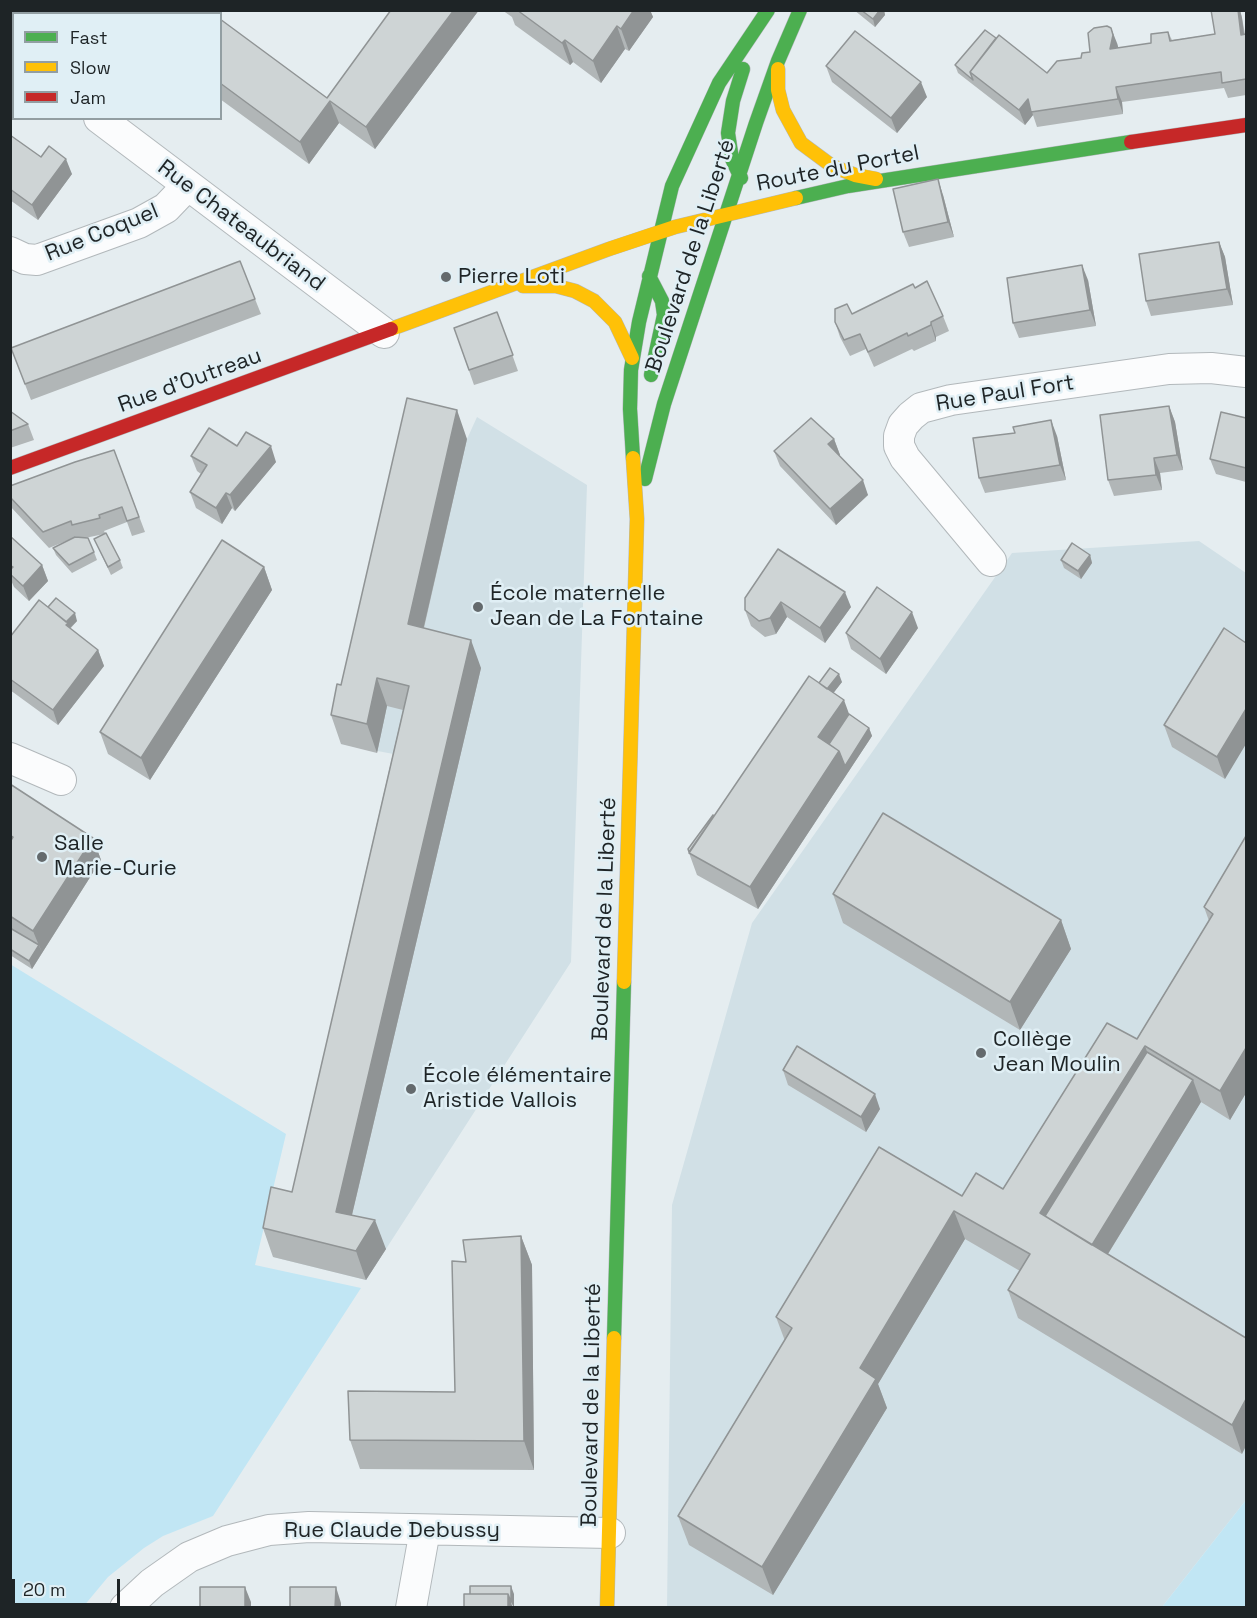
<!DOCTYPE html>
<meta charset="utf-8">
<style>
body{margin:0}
#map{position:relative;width:1257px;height:1618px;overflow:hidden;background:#e5edf0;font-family:"Space Grotesk",sans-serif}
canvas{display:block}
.frame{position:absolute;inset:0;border:12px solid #1e2426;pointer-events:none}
.legend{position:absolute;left:12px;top:12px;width:210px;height:108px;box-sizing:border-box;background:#e0eff5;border:2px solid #929ea2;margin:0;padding:8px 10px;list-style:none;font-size:18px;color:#1e2426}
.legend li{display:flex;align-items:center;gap:12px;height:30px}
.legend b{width:30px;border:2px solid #929ea2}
.scale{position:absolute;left:12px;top:1579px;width:108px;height:27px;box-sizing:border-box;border:3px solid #1e2426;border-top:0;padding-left:8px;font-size:18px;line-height:21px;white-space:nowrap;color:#1e2426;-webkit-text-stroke:4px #e0eff5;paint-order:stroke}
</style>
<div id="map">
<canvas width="1257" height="1618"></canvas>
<div class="frame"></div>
<ul class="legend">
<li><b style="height:8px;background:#4caf50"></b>Fast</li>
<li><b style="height:8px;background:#ffc107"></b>Slow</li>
<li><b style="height:8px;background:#c62828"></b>Jam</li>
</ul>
<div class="scale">20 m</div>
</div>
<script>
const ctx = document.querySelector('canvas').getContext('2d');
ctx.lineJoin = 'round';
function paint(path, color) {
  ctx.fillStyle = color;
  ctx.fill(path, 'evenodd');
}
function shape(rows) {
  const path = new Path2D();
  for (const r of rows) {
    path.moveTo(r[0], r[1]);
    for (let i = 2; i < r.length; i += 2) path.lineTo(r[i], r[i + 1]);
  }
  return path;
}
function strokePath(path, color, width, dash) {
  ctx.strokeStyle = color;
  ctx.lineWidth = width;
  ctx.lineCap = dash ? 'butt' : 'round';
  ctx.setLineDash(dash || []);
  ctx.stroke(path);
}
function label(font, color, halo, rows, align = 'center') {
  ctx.font = font + ' "Space Grotesk",sans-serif';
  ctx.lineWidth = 5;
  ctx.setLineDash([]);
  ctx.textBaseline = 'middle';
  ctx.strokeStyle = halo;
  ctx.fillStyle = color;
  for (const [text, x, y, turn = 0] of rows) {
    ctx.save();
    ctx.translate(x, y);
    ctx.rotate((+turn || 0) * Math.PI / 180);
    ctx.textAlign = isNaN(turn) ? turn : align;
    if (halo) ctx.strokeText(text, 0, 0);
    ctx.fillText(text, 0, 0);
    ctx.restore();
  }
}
paint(shape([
 [477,417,587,485,571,962,366,1280,273,1257,282,1216,302,1220,409,757,341,744,417,427,467,439],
 [1199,541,1246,573,1246,1500,1162,1607,667,1608,672,1205,752,923,1012,553]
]), '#d1e0e6');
paint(shape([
 [10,964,286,1134,255,1265,361,1288,213,1516,163,1536,144,1548,108,1577,83,1607,11,1607],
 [1246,1500,1246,1607,1162,1607]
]), '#c1e6f4');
const street = shape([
 [110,14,112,10],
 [10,53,14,55],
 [99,118,384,333],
 [10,252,25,259,37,260,139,223,166,208,187,186],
 [991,561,905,458,899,446,899,436,903,425,911,416,921,408,951,400,1169,369,1211,368,1246,372],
 [10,758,61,780],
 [125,1608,152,1583,189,1557,227,1541,269,1530,309,1527,610,1533],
 [411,1608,425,1530]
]);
const fast = shape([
 [741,178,732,159,728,133,733,101,743,69],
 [796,198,848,186,1131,142],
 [649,276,662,301,664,315,651,375],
 [633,458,630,409,631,370,639,322,672,186,719,83,768,10],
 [645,479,664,404,756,123,778,61,800,10],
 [614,1338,624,982]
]);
const slow = shape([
 [778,69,778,90,783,110,801,143,832,166,855,175,876,179],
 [523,286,556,286,575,291,594,301,615,322,632,358],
 [391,329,609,249,675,227,796,198],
 [624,982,637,519,633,458],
 [607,1608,614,1338]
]);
const jam = shape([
 [1131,142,1246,125],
 [10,468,391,329]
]);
strokePath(street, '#b2b8bb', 32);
strokePath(fast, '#b2b8bb', 15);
strokePath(slow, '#b2b8bb', 15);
strokePath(jam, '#b2b8bb', 15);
strokePath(street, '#fbfcfd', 30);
strokePath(fast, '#4caf50', 14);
strokePath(slow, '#ffc107', 14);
strokePath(jam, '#c62828', 14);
paint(shape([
 [391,10,479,10,375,149,339,123,309,164,220,99,220,19,327,98],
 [502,10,650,10,653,17,629,51,625,49,601,83,573,62,570,65,515,25,512,17],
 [854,10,884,10,885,15,875,27],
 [1211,10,1240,10,1242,18,1245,34,1246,34,1246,95,1228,98,1224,88,1122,102,1123,114,1037,127,1033,115,1025,125,958,73,955,65,996,38,1047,73,1081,58,1090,52,1117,43,1118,48,1151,43,1168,32,1172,40,1215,34],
 [826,66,927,97,897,133,832,82],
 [10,135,41,157,72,174,38,220,10,200],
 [943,195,954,237,909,247,903,232],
 [1219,242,1225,257,1233,305,1151,316,1146,301],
 [1088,280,1096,326,1019,338,1013,323],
 [915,288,943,316,949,331,936,337,936,341,914,351,912,349,874,367,866,349,850,356,840,337,835,322],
 [255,299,261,314,31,400,11,348],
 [497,312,518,371,474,385,454,328],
 [1169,406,1175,422,1183,470,1160,473,1162,490,1114,496,1108,480],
 [10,411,28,424,34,440,10,448],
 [1246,418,1246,482,1216,474,1210,459],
 [1015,433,1057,436,1066,480,985,493,979,478],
 [467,439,424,628,481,668,352,1215,386,1249,366,1280,273,1257,263,1228,292,1192,403,710,387,706,377,753,341,744,331,715,341,685],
 [834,439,840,455,839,455,868,495,836,525,780,466,774,451],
 [237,446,276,462,235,511,232,508,222,524,196,508,190,492,201,474,197,471,191,456],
 [114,450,145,532,132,536,127,522,104,531,120,560,123,568,111,575,94,539,104,534,85,538,94,552,97,560,72,573,56,555,53,548,76,537,49,548,10,506,10,486],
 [10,536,42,565,48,581,29,601,14,587,10,578],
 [1090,555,1092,563,1081,579,1064,568,1061,560],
 [264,567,272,590,150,780,108,754,100,732],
 [745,598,851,607,825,643,787,617,776,634,765,637,751,626,745,610],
 [48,607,77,621,70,629,98,650,104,666,58,725,10,690,10,637],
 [918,628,886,674,851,649,846,633],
 [1224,628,1225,779,1172,747,1164,725],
 [842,682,833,693,849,714,869,728,872,736,758,909,697,875,689,853,714,816,819,683],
 [10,784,93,838,101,860,32,969,10,955],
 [1246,836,1246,1093,1230,1120,1201,1102,1108,1254,1246,1338,1242,1454,1018,1318,1008,1290,1020,1271,965,1239,878,1384,887,1408,773,1595,689,1545,678,1516,785,1341,776,1317,962,1196,1003,1189,1137,1039,1209,921,1204,907],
 [833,894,1061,920,1071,949,1020,1030,843,923],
 [783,1070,880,1109,866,1132,788,1085],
 [521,1236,532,1265,534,1470,360,1469,350,1440,455,1392,466,1262]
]), '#b1b6b7');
paint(shape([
 [454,10,479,10,375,149,366,127],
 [634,10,650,10,653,17,629,51,621,29],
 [880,10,884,10,885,15,875,27,873,19],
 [1238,10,1240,10,1242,18,1246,50,1241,35],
 [617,26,625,49,601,83,593,61],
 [1111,28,1117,43,1119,50,1110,49],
 [565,40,573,62,570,65,562,43],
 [921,82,927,97,897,133,891,118],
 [1116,87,1122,102,1123,114,1118,99],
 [1028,99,1033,115,1025,125,1019,110],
 [330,101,339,123,309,164,300,142],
 [66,159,72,174,38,220,32,205],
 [938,179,943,195,954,237,948,222],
 [1219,242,1225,257,1233,305,1227,289],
 [1082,265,1088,280,1096,326,1090,310],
 [931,322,936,337,936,341,931,325],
 [1169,406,1175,422,1183,470,1177,455],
 [457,410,467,439,418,652,408,624],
 [1051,420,1057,436,1066,480,1060,465],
 [834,439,840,455,834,460,828,444],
 [271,446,276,462,235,511,230,495],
 [1154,458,1160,473,1162,490,1156,475],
 [863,480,868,495,836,525,830,509],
 [226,493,232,508,222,524,216,508],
 [1090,555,1092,563,1081,579,1078,571],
 [42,565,48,581,29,601,23,586],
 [264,567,272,590,150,780,141,758],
 [845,592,851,607,825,643,820,628],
 [781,602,787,617,776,634,770,618],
 [912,612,918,628,886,674,880,659],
 [75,613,77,621,70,628,63,625],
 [471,640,481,668,346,1240,336,1212],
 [98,650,104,666,58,725,53,710],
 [839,674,842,682,825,704,822,696],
 [377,678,387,706,377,753,367,724],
 [844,700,852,722,829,756,818,737],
 [1246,709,1246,744,1225,779,1217,757],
 [869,728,872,736,758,909,750,887,839,751],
 [93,838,101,860,42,953,33,931],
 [1061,920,1071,949,1020,1030,1010,1002],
 [39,945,42,953,32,969,29,961],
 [1145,1046,1155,1074,1059,1229,1040,1213],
 [1246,1048,1246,1093,1230,1120,1220,1091],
 [1193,1080,1201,1102,1098,1270,1090,1248],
 [875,1094,880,1109,866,1132,861,1117],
 [954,1211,965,1239,878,1384,887,1408,773,1595,762,1567,860,1368],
 [375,1220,386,1249,366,1280,356,1251],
 [521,1236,532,1265,534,1470,524,1441],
 [1246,1399,1246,1446,1242,1454,1232,1425],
 [511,1586,514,1594,514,1608,511,1602],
 [245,1587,251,1602,251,1608,245,1608],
 [336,1587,341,1603,341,1608,335,1608],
 [508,1594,513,1608,508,1608]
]), '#909495');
const building = shape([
 [148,10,209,10,213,14,146,14,148,10],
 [391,10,454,10,366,127,330,101,300,142,220,83,220,19,327,98,391,10],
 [517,10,634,10,621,29,617,26,593,61,565,40,562,43,517,10],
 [861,10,880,10,873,19,861,10],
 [1211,10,1238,10,1241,35,1246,34,1246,79,1222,83,1221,72,1116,87,1118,99,1031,112,1028,99,1019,110,970,72,999,35,1047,73,1057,61,1081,58,1082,53,1090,52,1088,33,1094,28,1107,26,1111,28,1113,35,1110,49,1151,43,1151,34,1168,32,1170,41,1215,34,1211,10],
 [985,30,996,38,970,72,973,80,955,65,985,30],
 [855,31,921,82,891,118,826,66,855,31],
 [10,135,41,157,49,146,66,159,32,205,10,189,10,135],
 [938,179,948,222,903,232,893,189,938,179],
 [1219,242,1227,289,1146,301,1139,254,1219,242],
 [240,261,255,299,25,384,11,348,240,261],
 [1082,265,1090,310,1013,323,1007,278,1082,265],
 [927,281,943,316,931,322,931,325,908,336,907,333,868,352,860,334,844,340,835,322,835,309,847,304,852,314,913,284,915,288,927,281],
 [497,312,513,355,469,370,454,328,497,312],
 [407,398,457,410,408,624,471,640,336,1212,375,1220,356,1251,263,1228,271,1187,292,1192,409,686,377,678,367,724,331,715,337,684,341,685,407,398],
 [1169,406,1177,455,1154,458,1156,475,1108,480,1100,415,1169,406],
 [10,411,28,424,10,431,10,411],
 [1221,412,1246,418,1246,468,1210,459,1221,412],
 [811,418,834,439,828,444,863,480,830,509,774,451,811,418],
 [1051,420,1060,465,979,478,973,438,1015,433,1013,427,1051,420],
 [209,428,237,446,246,432,271,446,230,495,226,493,216,508,190,492,207,465,191,456,209,428],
 [114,450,139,517,127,521,122,507,99,515,100,518,72,525,71,521,43,532,10,497,10,486,75,462,114,450],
 [106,533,120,560,108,567,94,539,106,533],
 [10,536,42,565,23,586,10,574,10,570,13,567,10,565,10,536],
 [75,537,88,538,94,552,69,565,53,548,75,537],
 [222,540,264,567,141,758,100,732,222,540],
 [1072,543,1090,555,1078,571,1061,560,1072,543],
 [778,549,845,592,820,628,781,602,770,618,759,621,745,610,745,598,778,549],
 [877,587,912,612,880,659,846,633,877,587],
 [56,598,75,613,66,622,48,607,56,598],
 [39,600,68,623,66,625,98,650,53,710,10,679,10,637,39,600],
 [1224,628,1246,643,1246,709,1217,757,1164,725,1224,628],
 [830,668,839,674,827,689,819,683,830,668],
 [809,676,844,700,818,737,839,751,750,887,689,853,809,676],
 [849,714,869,728,845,766,839,751,829,744,849,714],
 [10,784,93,838,33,931,10,916,10,842,13,837,10,835,10,784],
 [883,813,1061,920,1010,1002,833,894,883,813],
 [713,815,714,816,689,852,688,849,713,815],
 [1246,836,1246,1048,1220,1091,1145,1046,1040,1213,1246,1338,1246,1399,1232,1425,1008,1290,1030,1254,954,1211,860,1368,876,1379,762,1567,678,1516,792,1328,776,1317,879,1147,962,1196,976,1173,1003,1189,1107,1023,1137,1039,1213,914,1204,907,1246,836],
 [10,928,39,945,29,961,10,949,10,928],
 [797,1046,875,1094,861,1117,783,1070,797,1046],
 [1147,1052,1193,1080,1092,1245,1045,1216,1147,1052],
 [521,1236,524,1441,350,1440,348,1391,455,1392,452,1261,466,1262,463,1240,521,1236],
 [470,1586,511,1586,511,1602,508,1594,470,1594,470,1586],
 [200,1587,245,1587,245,1608,200,1608,200,1587],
 [290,1587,336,1587,335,1608,290,1608,290,1587],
 [464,1594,508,1594,508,1608,464,1608,464,1594]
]);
paint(building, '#ced4d5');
strokePath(building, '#909495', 1.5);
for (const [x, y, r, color] of [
 [446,277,6,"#646a6d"],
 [478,607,6,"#646a6d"],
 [42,857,6,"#646a6d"],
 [981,1053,6,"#646a6d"],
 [411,1089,6,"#646a6d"]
]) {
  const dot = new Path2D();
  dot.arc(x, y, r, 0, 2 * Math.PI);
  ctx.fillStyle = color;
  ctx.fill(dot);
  strokePath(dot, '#e0eff5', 2);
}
label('22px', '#1e2426', '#e0eff5', [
 ["Route du Portel",838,169,-11],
 ["Rue Chateaubriand",241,226,37],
 ["Rue Coquel",102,233,-22],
 ["Boulevard de la Liberté",691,256,-72],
 ["Rue d'Outreau",190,381,-20],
 ["Rue Paul Fort",1005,394,-9],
 ["Boulevard de la Liberté",605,919,-88],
 ["Boulevard de la Liberté",592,1405,-89],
 ["Rue Claude Debussy",392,1531]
]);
label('22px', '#1e2426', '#e0eff5', [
 ["Pierre Loti",458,277],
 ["École maternelle",490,594],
 ["Jean de La Fontaine",490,619],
 ["Salle",54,844],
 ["Marie-Curie",54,869],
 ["Collège",993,1040],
 ["Jean Moulin",993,1065],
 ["École élémentaire",423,1076],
 ["Aristide Vallois",423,1101]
], 'left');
</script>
